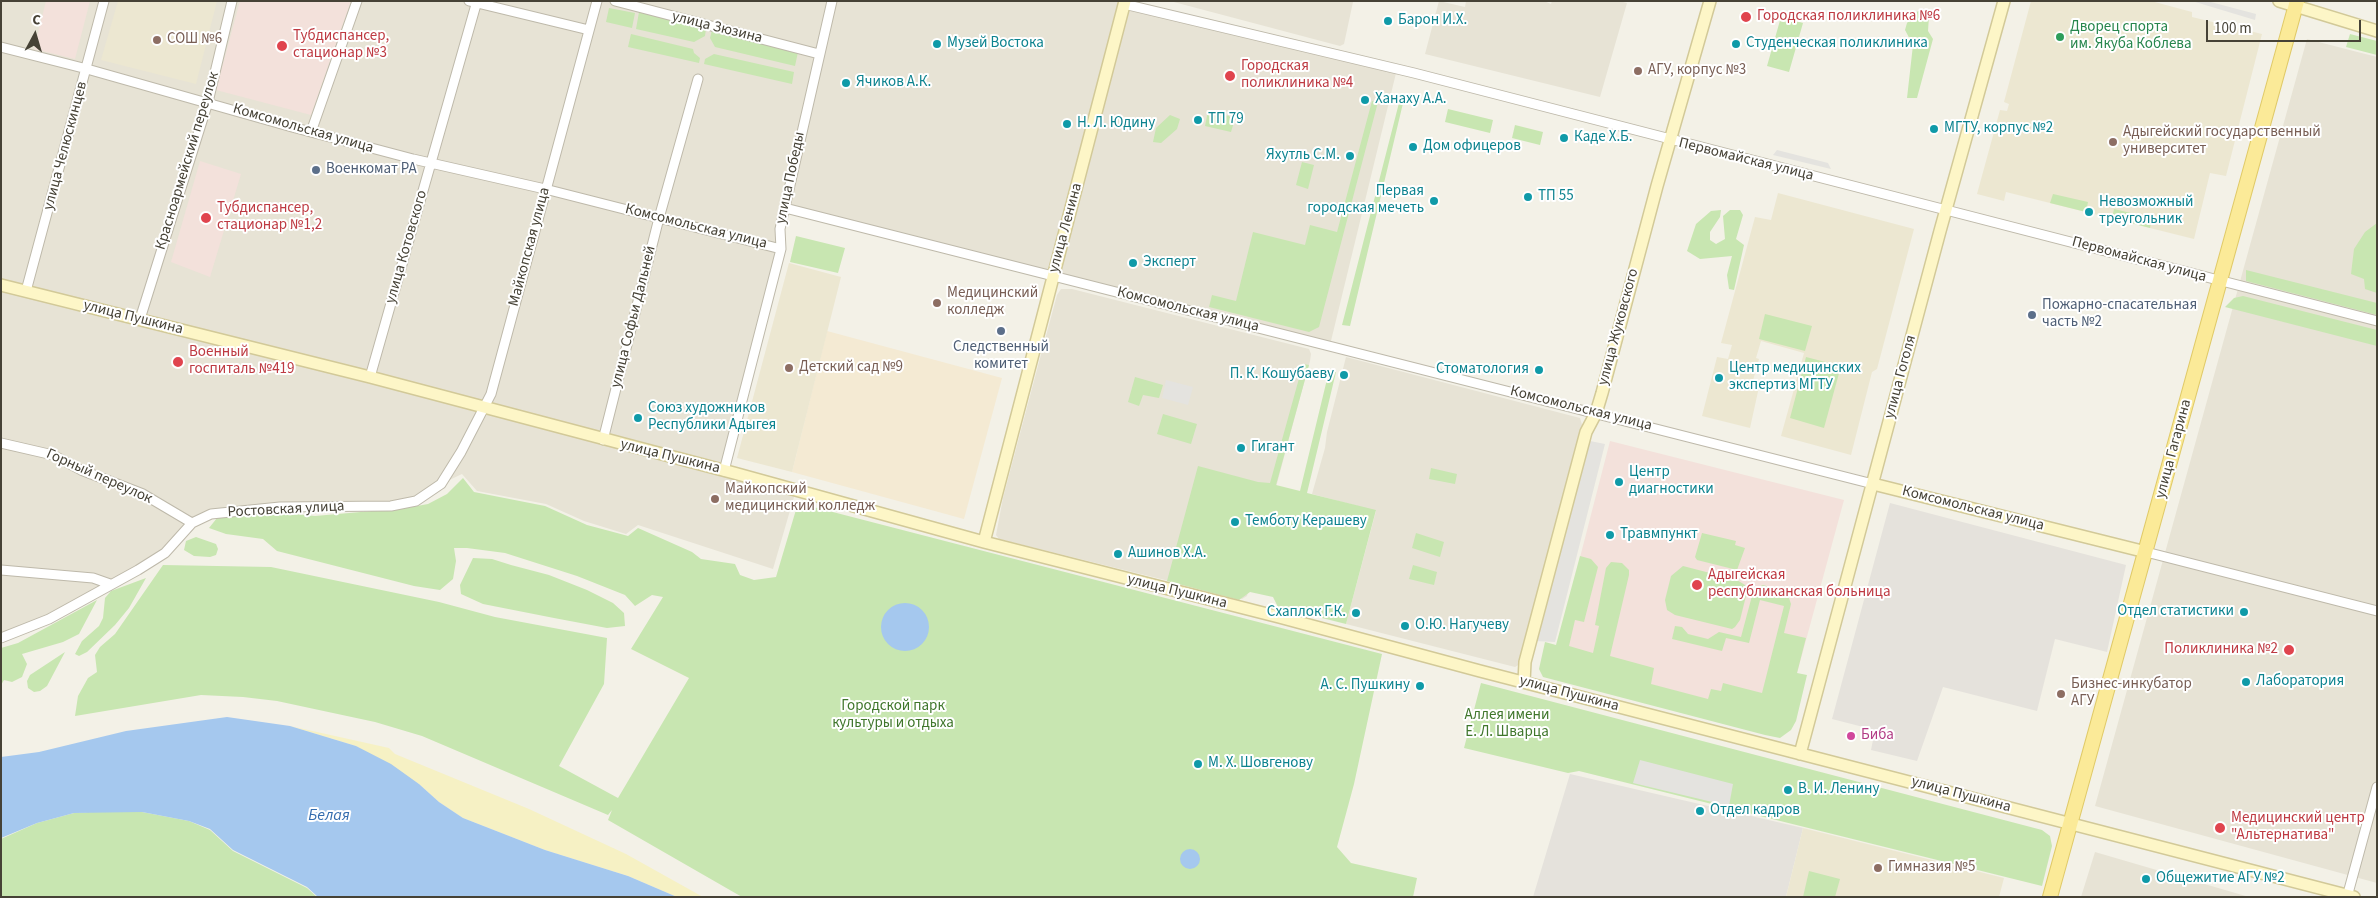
<!DOCTYPE html>
<meta charset="utf-8">
<style>
body{margin:0}
#map{position:relative;width:2378px;height:898px;overflow:hidden;background:#f3f1e7;font-family:"Source Sans 3",sans-serif}
canvas{display:block}
.frame{position:absolute;inset:0;border:2px solid #464236;pointer-events:none}
.north{position:absolute;left:10px;top:10px;width:50px;height:50px;-webkit-text-stroke:4px #fff;paint-order:stroke;rotate:6deg;font-size:14px;font-weight:700;line-height:20px;text-align:center;color:#464236}
.north::after{content:'';display:block;margin:auto;width:18px;height:22px;background:#464236;clip-path:polygon(50% 0,100% 100%,50% 72%,0 100%)}
.scale{position:absolute;left:2206px;top:20px;width:155px;height:22px;box-sizing:border-box;border:2px solid #464236;border-top:0;padding-left:6px;font-size:15px;line-height:18px;white-space:nowrap;color:#464236;-webkit-text-stroke:4px #fff;paint-order:stroke}
</style>
<div id="map">
<canvas width="2378" height="898"></canvas>
<div class="frame"></div>
<div class="north">С</div>
<div class="scale">100 m</div>
</div>
<script>
const ctx = document.querySelector('canvas').getContext('2d');
ctx.lineJoin = 'round';
function paint(path, color) {
  ctx.fillStyle = color;
  ctx.fill(path, 'evenodd');
}
function shape(rows) {
  const path = new Path2D();
  for (const r of rows) {
    if (r.length === 3) {
      path.moveTo(r[0] + r[2], r[1]);
      path.arc(r[0], r[1], r[2], 0, 2 * Math.PI);
      continue;
    }
    path.moveTo(r[0], r[1]);
    for (let i = 2; i < r.length; i += 2) path.lineTo(r[i], r[i + 1]);
  }
  return path;
}
function strokePath(path, color, width, dash) {
  ctx.strokeStyle = color;
  ctx.lineWidth = width;
  ctx.lineCap = dash ? 'butt' : 'round';
  ctx.setLineDash(dash || []);
  ctx.stroke(path);
}
function label(font, color, halo, rows, align = 'center') {
  ctx.font = font + ' "Source Sans 3",sans-serif';
  ctx.lineWidth = 4;
  ctx.setLineDash([]);
  ctx.textBaseline = 'middle';
  ctx.strokeStyle = halo;
  ctx.fillStyle = color;
  for (const [text, x, y, turn = 0] of rows) {
    ctx.save();
    ctx.translate(x, y);
    ctx.rotate((+turn || 0) * Math.PI / 180);
    ctx.textAlign = isNaN(turn) ? turn : align;
    if (halo) ctx.strokeText(text, 0, 0);
    ctx.fillText(text, 0, 0);
    ctx.restore();
  }
}
paint(shape([
 [1,1,1125,1,1397,69,1330,345,785,208,781,249,724,470,796,490,773,569,638,525,626,534,584,521,546,504,477,491,462,474,441,484,416,501,211,514,192,523,165,553,138,570,1,638],
 [1170,1,1349,1,1353,2,1344,44,1340,46],
 [1439,1,1465,7,1466,1,1544,1,1551,4,1552,1,1619,1,1627,3,1600,97,1425,54],
 [2307,39,2377,57,2377,883,2095,806],
 [1061,289,1072,289,1309,349,1311,354,1310,361,1291,431,1247,596,1242,599,999,539,996,535,1003,498,1043,347,1057,295],
 [1346,357,1580,418,1583,428,1520,664,1515,667,1346,624,1376,511,1312,494,1325,448,1327,432],
 [2095,852,2249,897,2081,897]
]), '#e7e3d5');
paint(shape([
 [827,331,1002,378,964,519,792,472]
]), '#f4ead3');
paint(shape([
 [1890,503,2126,565,2107,652,2055,639,2037,711,1943,687,1917,761,1871,750,1875,730,1832,719],
 [1570,774,1803,828,1786,897,1533,897]
]), '#e5e2dc');
paint(shape([
 [118,1,217,1,196,84,101,60],
 [2031,1,2151,1,2192,12,2192,17,2262,34,2226,176,2210,173,2194,239,2006,192,2004,201,1977,194,2000,110,2007,111,2009,104,2004,102],
 [1778,193,1914,229,1877,369,1872,372,1851,455,1781,436,1804,353,1761,341,1756,358,1759,359,1752,384,1759,387,1750,428,1702,416,1717,357,1728,359,1732,345,1721,343,1755,217,1771,220],
 [789,263,841,277,792,472,737,458],
 [1803,828,2004,878,1999,897,1786,897]
]), '#ece7d1');
paint(shape([
 [46,1,90,1,75,59,34,49],
 [240,1,351,1,311,115,216,90],
 [200,161,241,174,210,277,171,262],
 [1610,441,1844,500,1783,725,1551,670]
]), '#f3e1db');
paint(shape([
 [609,8,635,13,632,28,606,22],
 [1918,11,1925,12,1929,16,1928,31,1933,39,1917,98,1907,98,1913,45,1905,30,1907,23],
 [639,12,706,29,705,36,694,42,636,29],
 [1781,17,1803,23,1789,72,1767,66],
 [712,30,798,52,795,66,715,47,710,38],
 [631,34,693,49,694,53,700,58,699,63,628,47],
 [2350,34,2377,41,2377,55,2346,47],
 [714,54,794,72,792,84,704,64,705,59],
 [1400,99,1404,99,1350,326,1342,325],
 [1372,101,1378,102,1319,327,1309,332,1209,307,1212,295,1236,301,1253,232,1305,245,1310,225,1337,232],
 [1448,109,1493,120,1490,133,1445,122],
 [1208,111,1229,116,1234,122,1231,132,1205,126],
 [1170,115,1180,119,1177,129,1161,143,1153,142,1156,128],
 [1515,125,1543,132,1540,145,1512,138],
 [1302,162,1314,165,1308,189,1296,185],
 [2053,194,2088,202,2086,212,2050,203],
 [2114,209,2152,218,2150,228,2112,218],
 [1721,210,1720,217,1710,232,1710,240,1716,244,1725,239,1723,216,1730,210,1740,210,1743,215,1736,239,1744,245,1734,290,1729,289,1727,275,1732,256,1700,259,1687,251,1696,224,1711,211],
 [2377,223,2377,293,2365,289,2364,279,2351,274,2354,249,2365,232],
 [796,236,845,248,838,273,790,262],
 [2246,270,2377,303,2377,315,2246,281],
 [2243,296,2377,330,2377,346,2225,307,2234,298],
 [1765,314,1812,326,1805,351,1759,339],
 [1806,357,1841,366,1824,428,1790,418],
 [1303,364,1309,365,1276,485,1300,491,1329,371,1336,372,1307,493,1376,510,1346,624,1278,607,1273,597,1250,592,1239,600,1167,581,1198,466,1258,482,1270,483],
 [1135,377,1163,385,1159,398,1143,395,1139,406,1128,402],
 [1163,414,1197,424,1191,444,1157,434],
 [1431,468,1457,474,1455,484,1429,479],
 [463,478,474,492,545,506,587,525,617,533,628,536,638,528,692,552,701,559,735,564,740,575,754,580,776,577,798,503,1382,654,1354,784,1337,847,1351,863,1417,878,1413,897,742,897,608,820,612,810,608,815,422,736,375,722,277,701,243,697,201,695,75,716,78,696,88,678,97,672,95,655,100,647,115,634,163,565,271,567,439,602,495,617,607,638,604,684,559,766,618,798,689,678,631,649,663,597,652,595,635,606,625,595,577,576,505,553,467,548,454,548,456,561,453,579,440,590,414,586,277,551,263,539,226,534,209,528,217,518,283,513,315,516,406,508,428,504,447,494],
 [1416,533,1444,542,1440,557,1412,548],
 [1702,533,1736,541,1735,545,1745,548,1737,570,1697,560,1695,557],
 [196,537,216,544,218,549,216,555,210,557,194,556,184,550,186,541],
 [1580,556,1591,559,1598,567,1584,622,1575,620,1569,646,1593,653,1599,626,1595,625,1606,568,1611,562,1622,563,1629,570,1629,575,1610,656,1654,668,1651,684,1708,699,1711,689,1721,691,1723,683,1762,693,1784,606,1760,600,1749,643,1726,638,1722,651,1672,639,1675,626,1682,627,1688,634,1708,639,1719,632,1741,637,1753,592,1756,588,1763,585,1787,592,1791,604,1784,633,1806,638,1797,673,1807,675,1796,721,1791,730,1780,738,1765,735,1543,677,1539,669,1545,642,1556,645],
 [473,558,492,559,511,565,549,575,587,590,613,603,624,613,625,626,607,628,554,618,483,604,461,594,460,585],
 [1413,565,1437,572,1434,585,1409,579],
 [1683,566,1737,580,1745,585,1747,592,1740,620,1735,627,1732,629,1675,615,1667,610,1665,600,1671,576],
 [146,578,129,608,115,625,87,652,79,656,75,654,82,641,99,626,103,618,105,598,111,591],
 [97,600,79,634,63,642,22,654,27,664,22,677,12,682,4,680,1,685,1,648,18,643],
 [65,652,47,686,40,691,34,692,28,688,27,681,30,675],
 [1481,683,2042,830,2050,836,2052,846,2042,886,1579,771,1568,773,1464,748],
 [103,811,142,812,189,821,210,830,233,851,307,888,317,897,1,897,1,839,37,823,74,813],
 [1809,871,1840,879,1835,897,1803,897]
]), '#c8e6b1');
paint(shape([
 [290,726,389,748,395,754,529,809,626,854,703,897,677,897,628,876,545,850,463,818,439,802,419,784,356,746]
]), '#f6f1c4');
paint(shape([
 [2192,1,2207,1,2256,14,2255,20],
 [1777,150,1828,163,1831,169,1773,155],
 [1166,380,1193,387,1188,405,1162,398],
 [1590,441,1605,444,1555,642,1535,641],
 [1640,760,1733,784,1729,806,1633,783]
]), '#e4e3df');
paint(shape([
 [905,627,24],
 [227,717,290,726,356,746,391,764,419,784,439,802,463,818,545,850,628,876,677,897,318,897,307,887,233,850,210,829,189,821,142,812,74,813,37,823,1,838,1,757,39,752,126,731],
 [1190,859,10]
]), '#a5c8ee');
const street = shape([
 [469,1,589,30],
 [615,1,819,54],
 [1124,4,1414,73,2377,321],
 [1,47,87,69,292,127,413,159,545,189,781,249],
 [311,132,357,1],
 [785,208,1873,484],
 [26,291,104,1],
 [140,319,208,102,232,1],
 [370,377,477,1],
 [603,440,659,218,698,79],
 [1,443,53,455,81,470,143,494,192,523],
 [724,471,781,249,780,229,832,1],
 [2146,552,2377,611],
 [1,570,93,578,110,584],
 [1,638,49,619,138,570,165,553,192,523,211,514,280,507,391,506,416,501,441,484,461,452,491,394,597,1],
 [2347,897,2377,787]
]);
const secondary = shape([
 [2279,1,2377,31],
 [1,285,370,377,734,473,984,542,1279,617,1480,671,2354,897],
 [1873,484,2146,552],
 [984,542,1125,1],
 [1524,682,1525,662,1586,432,1596,413,1602,393,1657,186,1710,1],
 [1800,754,1940,231,2004,1]
]);
const primary = shape([
 [2050,897,2297,1]
]);
strokePath(street, '#beb9aa', 11);
strokePath(secondary, '#d2c998', 14);
strokePath(primary, '#e0ca68', 16);
strokePath(street, '#fff', 9);
strokePath(secondary, '#fdf6c7', 11);
strokePath(primary, '#fbea98', 14);
for (const [x, y, r, color] of [
 [1746,17,6,"#e0444e"],
 [1388,21,5,"#0f9aa8"],
 [2060,37,5,"#2e9e5b"],
 [157,40,5,"#8d6e63"],
 [937,44,5,"#0f9aa8"],
 [1736,44,5,"#0f9aa8"],
 [282,46,6,"#e0444e"],
 [1638,71,5,"#8d6e63"],
 [1230,76,6,"#e0444e"],
 [846,83,5,"#0f9aa8"],
 [1365,100,5,"#0f9aa8"],
 [1198,120,5,"#0f9aa8"],
 [1067,124,5,"#0f9aa8"],
 [1934,129,5,"#0f9aa8"],
 [1564,138,5,"#0f9aa8"],
 [2113,142,5,"#8d6e63"],
 [1413,147,5,"#0f9aa8"],
 [1350,156,5,"#0f9aa8"],
 [316,170,5,"#5c6f8a"],
 [1528,197,5,"#0f9aa8"],
 [1434,201,5,"#0f9aa8"],
 [2089,212,5,"#0f9aa8"],
 [206,218,6,"#e0444e"],
 [1133,263,5,"#0f9aa8"],
 [937,303,5,"#8d6e63"],
 [2032,315,5,"#5c6f8a"],
 [1001,331,5,"#5c6f8a"],
 [178,362,6,"#e0444e"],
 [789,368,5,"#8d6e63"],
 [1539,370,5,"#0f9aa8"],
 [1344,375,5,"#0f9aa8"],
 [1719,378,5,"#0f9aa8"],
 [638,418,5,"#0f9aa8"],
 [1241,448,5,"#0f9aa8"],
 [1619,482,5,"#0f9aa8"],
 [715,499,5,"#8d6e63"],
 [1235,522,5,"#0f9aa8"],
 [1610,535,5,"#0f9aa8"],
 [1118,554,5,"#0f9aa8"],
 [1697,585,6,"#e0444e"],
 [2244,612,5,"#0f9aa8"],
 [1356,613,5,"#0f9aa8"],
 [1405,626,5,"#0f9aa8"],
 [2289,650,6,"#e0444e"],
 [2246,682,5,"#0f9aa8"],
 [1420,686,5,"#0f9aa8"],
 [2061,694,5,"#8d6e63"],
 [1851,736,5,"#d1479c"],
 [1198,764,5,"#0f9aa8"],
 [1788,790,5,"#0f9aa8"],
 [1700,811,5,"#0f9aa8"],
 [2220,828,6,"#e0444e"],
 [1878,868,5,"#8d6e63"],
 [2146,879,5,"#0f9aa8"]
]) {
  const dot = new Path2D();
  dot.arc(x, y, r, 0, 2 * Math.PI);
  ctx.fillStyle = color;
  ctx.fill(dot);
  strokePath(dot, '#fff', 2);
}
label('15px', '#be3a42', '#fff', [
 ["Городская поликлиника №6",1757,17],
 ["Тубдиспансер,",293,37],
 ["стационар №3",293,54],
 ["Городская",1241,67],
 ["поликлиника №4",1241,84],
 ["Тубдиспансер,",217,209],
 ["стационар №1,2",217,226],
 ["Военный",189,353],
 ["госпиталь №419",189,370],
 ["Адыгейская",1708,576],
 ["республиканская больница",1708,593],
 ["Поликлиника №2",2278,650,"right"],
 ["Медицинский центр",2231,819],
 ["\"Альтернатива\"",2231,836]
], 'left');
label('15px', '#0d838f', '#fff', [
 ["Барон И.Х.",1398,21],
 ["Музей Востока",947,44],
 ["Студенческая поликлиника",1746,44],
 ["Ячиков А.К.",856,83],
 ["Ханаху А.А.",1375,100],
 ["ТП 79",1208,120],
 ["Н. Л. Юдину",1077,124],
 ["МГТУ, корпус №2",1944,129],
 ["Каде Х.Б.",1574,138],
 ["Дом офицеров",1423,147],
 ["Яхутль С.М.",1340,156,"right"],
 ["Первая",1424,192,"right"],
 ["городская мечеть",1424,209,"right"],
 ["ТП 55",1538,197],
 ["Невозможный",2099,203],
 ["треугольник",2099,220],
 ["Эксперт",1143,263],
 ["Центр медицинских",1729,369],
 ["экспертиз МГТУ",1729,386],
 ["Стоматология",1529,370,"right"],
 ["П. К. Кошубаеву",1334,375,"right"],
 ["Союз художников",648,409],
 ["Республики Адыгея",648,426],
 ["Гигант",1251,448],
 ["Центр",1629,473],
 ["диагностики",1629,490],
 ["Темботу Керашеву",1245,522],
 ["Травмпункт",1620,535],
 ["Ашинов Х.А.",1128,554],
 ["Отдел статистики",2234,612,"right"],
 ["Схаплок Г.К.",1346,613,"right"],
 ["О.Ю. Нагучеву",1415,626],
 ["Лаборатория",2256,682],
 ["А. С. Пушкину",1410,686,"right"],
 ["М. Х. Шовгенову",1208,764],
 ["В. И. Ленину",1798,790],
 ["Отдел кадров",1710,811],
 ["Общежитие АГУ №2",2156,879]
], 'left');
label('15px', '#464236', '#fff', [
 ["улица Зюзина",717,28,14],
 ["Комсомольская улица",303,129,16],
 ["улица Челюскинцев",66,146,-75],
 ["Первомайская улица",1746,160,14],
 ["Красноармейский переулок",188,161,-73],
 ["улица Победы",791,178,-78],
 ["Комсомольская улица",696,227,14],
 ["улица Ленина",1066,228,-75],
 ["улица Котовского",407,247,-74],
 ["Майкопская улица",530,247,-75],
 ["Первомайская улица",2139,260,15],
 ["Комсомольская улица",1188,310,14],
 ["улица Софьи Дальней",634,317,-76],
 ["улица Пушкина",133,318,14],
 ["улица Жуковского",1619,327,-75],
 ["улица Гоголя",1901,377,-75],
 ["Комсомольская улица",1581,409,14],
 ["улица Гагарина",2174,449,-75],
 ["улица Пушкина",670,457,14],
 ["Горный переулок",99,477,24],
 ["Комсомольская улица",1973,509,14],
 ["Ростовская улица",286,510,-3],
 ["улица Пушкина",1177,592,14],
 ["улица Пушкина",1569,694,15],
 ["улица Пушкина",1961,795,15]
]);
label('15px', '#27864d', '#fff', [
 ["Дворец спорта",2070,28],
 ["им. Якуба Коблева",2070,45]
], 'left');
label('15px', '#785e54', '#fff', [
 ["СОШ №6",167,40],
 ["АГУ, корпус №3",1648,71],
 ["Адыгейский государственный",2123,133],
 ["университет",2123,150],
 ["Медицинский",947,294],
 ["колледж",947,311],
 ["Детский сад №9",799,368],
 ["Майкопский",725,490],
 ["медицинский колледж",725,507],
 ["Бизнес-инкубатор",2071,685],
 ["АГУ",2071,702],
 ["Гимназия №5",1888,868]
], 'left');
label('15px', '#4e5e75', '#fff', [
 ["Военкомат РА",326,170],
 ["Пожарно-спасательная",2042,306],
 ["часть №2",2042,323],
 ["Следственный",1001,348,"center"],
 ["комитет",1001,365,"center"]
], 'left');
label('15px', '#3f762b', '#fff', [
 ["Городской парк",893,707],
 ["культуры и отдыха",893,724],
 ["Аллея имени",1507,716],
 ["Е. Л. Шварца",1507,733]
]);
label('15px', '#b23c85', '#fff', [
 ["Биба",1861,736]
], 'left');
label('italic 16px', '#336cae', '#fff', [
 ["Белая",329,816]
]);
</script>
